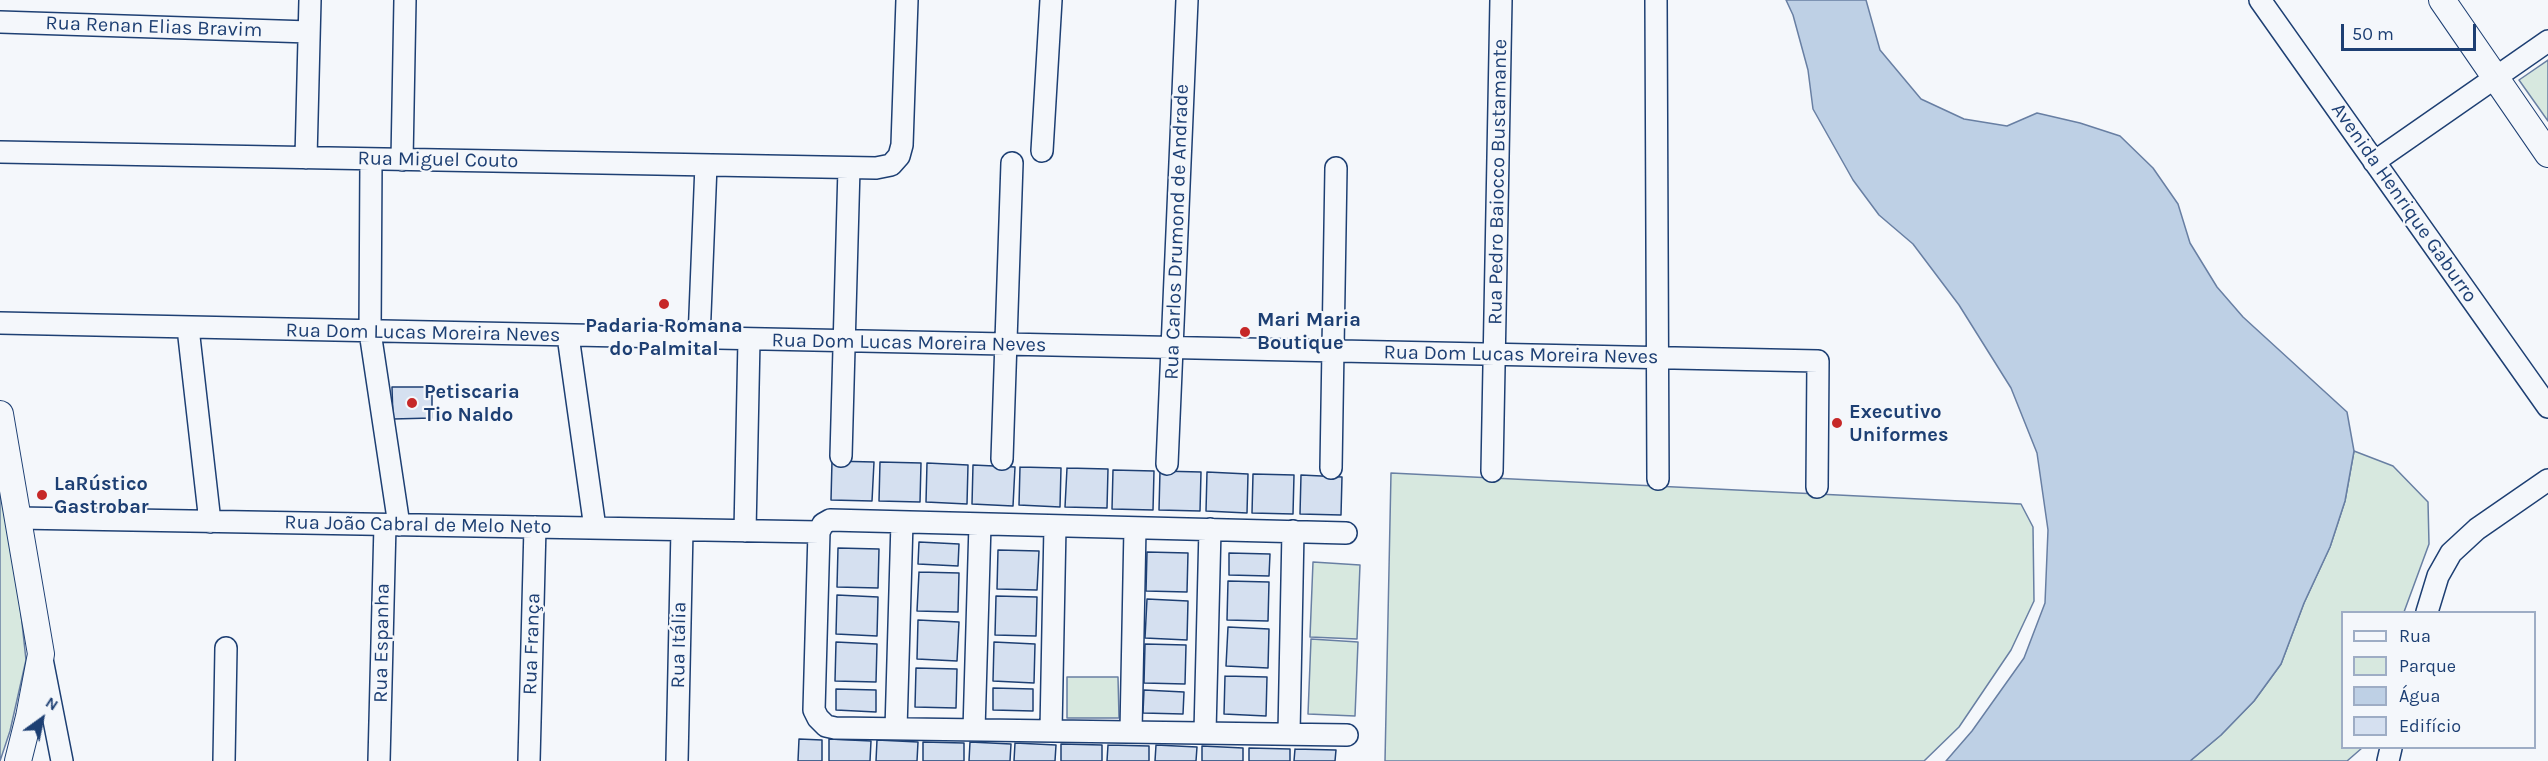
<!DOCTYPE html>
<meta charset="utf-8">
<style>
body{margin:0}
#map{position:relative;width:2548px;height:761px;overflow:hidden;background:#f4f7fb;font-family:Karla,sans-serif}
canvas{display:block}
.legend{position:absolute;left:2341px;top:611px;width:195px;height:138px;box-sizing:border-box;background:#f4f7fb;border:2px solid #9eadc5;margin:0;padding:8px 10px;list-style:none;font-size:18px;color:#1d3f73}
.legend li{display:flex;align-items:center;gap:12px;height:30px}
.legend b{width:30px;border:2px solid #9eadc5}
.north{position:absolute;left:12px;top:689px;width:60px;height:60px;-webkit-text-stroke:4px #f4f7fb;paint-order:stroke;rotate:33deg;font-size:16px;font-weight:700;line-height:24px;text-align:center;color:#1d3f73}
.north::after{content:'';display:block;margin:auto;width:21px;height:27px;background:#1d3f73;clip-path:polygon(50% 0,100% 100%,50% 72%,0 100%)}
.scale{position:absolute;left:2341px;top:24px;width:135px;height:27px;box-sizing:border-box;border:3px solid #1d3f73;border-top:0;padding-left:8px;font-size:18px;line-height:21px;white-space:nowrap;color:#1d3f73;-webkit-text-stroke:4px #f4f7fb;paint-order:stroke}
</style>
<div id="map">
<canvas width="2548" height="761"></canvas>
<ul class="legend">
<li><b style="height:8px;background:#f4f7fb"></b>Rua</li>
<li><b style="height:16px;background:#d7e8df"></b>Parque</li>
<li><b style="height:16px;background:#bed0e5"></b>Água</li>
<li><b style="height:16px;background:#d5e0f0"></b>Edifício</li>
</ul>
<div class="north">N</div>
<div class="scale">50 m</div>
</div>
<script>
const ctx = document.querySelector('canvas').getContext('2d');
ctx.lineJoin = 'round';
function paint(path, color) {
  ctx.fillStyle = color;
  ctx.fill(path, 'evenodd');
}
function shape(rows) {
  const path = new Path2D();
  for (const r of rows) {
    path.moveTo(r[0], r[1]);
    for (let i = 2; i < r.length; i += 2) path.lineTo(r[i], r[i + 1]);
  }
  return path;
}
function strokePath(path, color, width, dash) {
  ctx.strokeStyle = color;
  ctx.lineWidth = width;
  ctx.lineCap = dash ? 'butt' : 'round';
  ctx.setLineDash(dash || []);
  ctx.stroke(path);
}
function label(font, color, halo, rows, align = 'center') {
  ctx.font = font + ' Karla,sans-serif';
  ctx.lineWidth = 4.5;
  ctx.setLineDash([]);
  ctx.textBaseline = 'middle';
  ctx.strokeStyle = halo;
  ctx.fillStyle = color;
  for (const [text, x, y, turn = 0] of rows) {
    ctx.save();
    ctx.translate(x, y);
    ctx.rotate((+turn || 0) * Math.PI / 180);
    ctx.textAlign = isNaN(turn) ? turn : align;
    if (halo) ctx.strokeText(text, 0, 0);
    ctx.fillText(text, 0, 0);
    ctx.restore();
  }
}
const green = shape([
 [2548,60,2548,121,2519,80,2548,60],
 [2354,451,2393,466,2428,502,2429,544,2404,612,2342,612,2342,748,2362,748,2347,761,2190,761,2221,735,2254,701,2281,664,2304,603,2330,547,2345,501,2354,451],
 [1391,473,2021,504,2033,527,2034,601,2011,650,1959,727,1924,761,1385,761,1391,473],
 [0,490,19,595,26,660,10,731,0,761,0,490],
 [1313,562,1360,565,1357,639,1310,637,1313,562],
 [1311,639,1358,642,1355,716,1308,714,1311,639],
 [1067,677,1118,677,1119,718,1067,718,1067,677]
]);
paint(green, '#d7e8df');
strokePath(green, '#687fa3', 1.5);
const water = shape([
 [1786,0,1866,0,1880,50,1921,99,1964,119,2007,126,2037,113,2080,123,2120,136,2153,168,2178,204,2190,243,2217,287,2243,317,2347,412,2354,451,2345,501,2330,547,2304,603,2281,664,2254,701,2221,735,2190,761,1946,761,1972,731,2024,658,2045,603,2048,530,2037,453,2011,388,1959,305,1913,244,1879,215,1853,180,1813,109,1808,70,1793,15,1786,0]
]);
paint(water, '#bed0e5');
strokePath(water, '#687fa3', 1.5);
const building = shape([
 [392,387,432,387,432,418,393,419,392,387],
 [832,461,874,462,872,501,831,500,832,461],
 [880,462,921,463,920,502,879,501,880,462],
 [927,463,968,465,967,504,926,502,927,463],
 [973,465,1015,467,1013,506,972,504,973,465],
 [1020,467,1061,468,1060,507,1019,505,1020,467],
 [1067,468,1108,469,1107,508,1065,507,1067,468],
 [1113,470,1154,471,1153,510,1112,509,1113,470],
 [1160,471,1201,472,1200,511,1159,510,1160,471],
 [1207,472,1248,474,1247,513,1206,511,1207,472],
 [1253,474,1294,475,1293,514,1252,513,1253,474],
 [1301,475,1342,477,1341,515,1300,514,1301,475],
 [919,542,959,544,958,566,918,564,919,542],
 [838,548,879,549,878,588,837,587,838,548],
 [998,550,1039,551,1037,590,997,589,998,550],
 [1147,552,1188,553,1187,592,1146,591,1147,552],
 [1229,553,1270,554,1269,576,1229,575,1229,553],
 [919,572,959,573,958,612,917,611,919,572],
 [1228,581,1269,582,1268,621,1227,620,1228,581],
 [837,595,878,597,877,636,836,634,837,595],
 [996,596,1037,597,1036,636,995,635,996,596],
 [1147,599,1188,601,1187,640,1145,638,1147,599],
 [918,620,959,622,957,661,917,659,918,620],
 [1228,627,1269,629,1268,668,1226,666,1228,627],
 [836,642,877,644,876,682,835,681,836,642],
 [994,642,1035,644,1034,683,993,681,994,642],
 [1145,644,1186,645,1185,684,1144,683,1145,644],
 [916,668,957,669,956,708,915,707,916,668],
 [1225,676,1267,677,1266,716,1224,714,1225,676],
 [993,688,1033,689,1033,711,993,710,993,688],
 [836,689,876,690,876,712,836,710,836,689],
 [1144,690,1184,692,1183,714,1143,713,1144,690],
 [799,739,822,740,822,761,798,761,799,739],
 [829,739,871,741,870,761,829,761,829,739],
 [877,740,918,742,917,761,876,761,877,740],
 [923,742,964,743,964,761,923,761,923,742],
 [970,742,1011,744,1010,761,969,761,970,742],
 [1015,743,1056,745,1055,761,1014,761,1015,743],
 [1061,744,1102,745,1102,761,1061,761,1061,744],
 [1108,745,1149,746,1149,761,1107,761,1108,745],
 [1156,745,1197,747,1196,761,1155,761,1156,745],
 [1202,746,1243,748,1243,761,1202,761,1202,746],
 [1249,748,1290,749,1290,761,1249,761,1249,748],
 [1295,749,1336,750,1335,761,1294,761,1295,749]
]);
paint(building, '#d5e0f0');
strokePath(building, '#1d3f73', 1.5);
const minor = shape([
 [1656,0,1658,479],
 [2260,0,2548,407],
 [0,22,309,32],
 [1042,151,1051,0],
 [0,152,876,168,891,165,899,156,902,145,907,0],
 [306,158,310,0],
 [371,159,370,332,399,525],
 [402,160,405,0],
 [2374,162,2548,41],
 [0,323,1818,361,1817,487],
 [188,328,210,522],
 [568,336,595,528],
 [699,339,706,165],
 [841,456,849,168],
 [1002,459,1012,163],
 [1167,464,1187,0],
 [1331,468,1336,168],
 [1492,471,1501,0],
 [18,518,819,532],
 [745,531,749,340],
 [1346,533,830,520,823,524,819,532,814,710,818,718,826,726,835,728,1347,735],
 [2427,612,2438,576,2451,553,2477,529,2548,480],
 [42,659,62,761],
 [896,729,902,522],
 [974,730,980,524],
 [1051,730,1055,526],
 [1131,731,1135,528],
 [1205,732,1210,529],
 [1289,733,1293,531],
 [224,761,226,648],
 [379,761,385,525],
 [529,761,535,527],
 [677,761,682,530],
 [2388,761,2391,748]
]);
const major = shape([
 [2442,0,2548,154],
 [0,414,41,654,29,717,18,761]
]);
strokePath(minor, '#1d3f73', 24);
strokePath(major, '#1d3f73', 28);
strokePath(minor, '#f4f7fb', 21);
strokePath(major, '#f4f7fb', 26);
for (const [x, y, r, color] of [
 [664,304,6,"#c62828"],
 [1245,332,6,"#c62828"],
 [412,403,6,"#c62828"],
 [1837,423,6,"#c62828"],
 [42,495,6,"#c62828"]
]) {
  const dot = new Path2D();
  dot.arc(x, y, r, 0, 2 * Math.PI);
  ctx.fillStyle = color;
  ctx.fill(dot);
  strokePath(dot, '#f4f7fb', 2);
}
label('20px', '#1d3f73', '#f4f7fb', [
 ["Rua Renan Elias Bravim",154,27,2],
 ["Rua Miguel Couto",438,160,1],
 ["Rua Pedro Baiocco Bustamante",1498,182,-89],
 ["Avenida Henrique Gaburro",2404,203,55],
 ["Rua Carlos Drumond de Andrade",1177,232,-88],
 ["Rua Dom Lucas Moreira Neves",423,333,1],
 ["Rua Dom Lucas Moreira Neves",909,343,1],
 ["Rua Dom Lucas Moreira Neves",1521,355,1],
 ["Rua João Cabral de Melo Neto",418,525,1],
 ["Rua Espanha",382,643,-89],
 ["Rua França",532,644,-88],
 ["Rua Itália",679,645,-89]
]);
label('bold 20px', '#1d3f73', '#f4f7fb', [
 ["Mari Maria",1257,320],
 ["Boutique",1257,343],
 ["Padaria Romana",664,326,"center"],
 ["do Palmital",664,349,"center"],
 ["Petiscaria",424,392],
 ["Tio Naldo",424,415],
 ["Executivo",1849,412],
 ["Uniformes",1849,435],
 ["LaRústico",54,484],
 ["Gastrobar",54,507]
], 'left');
</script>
